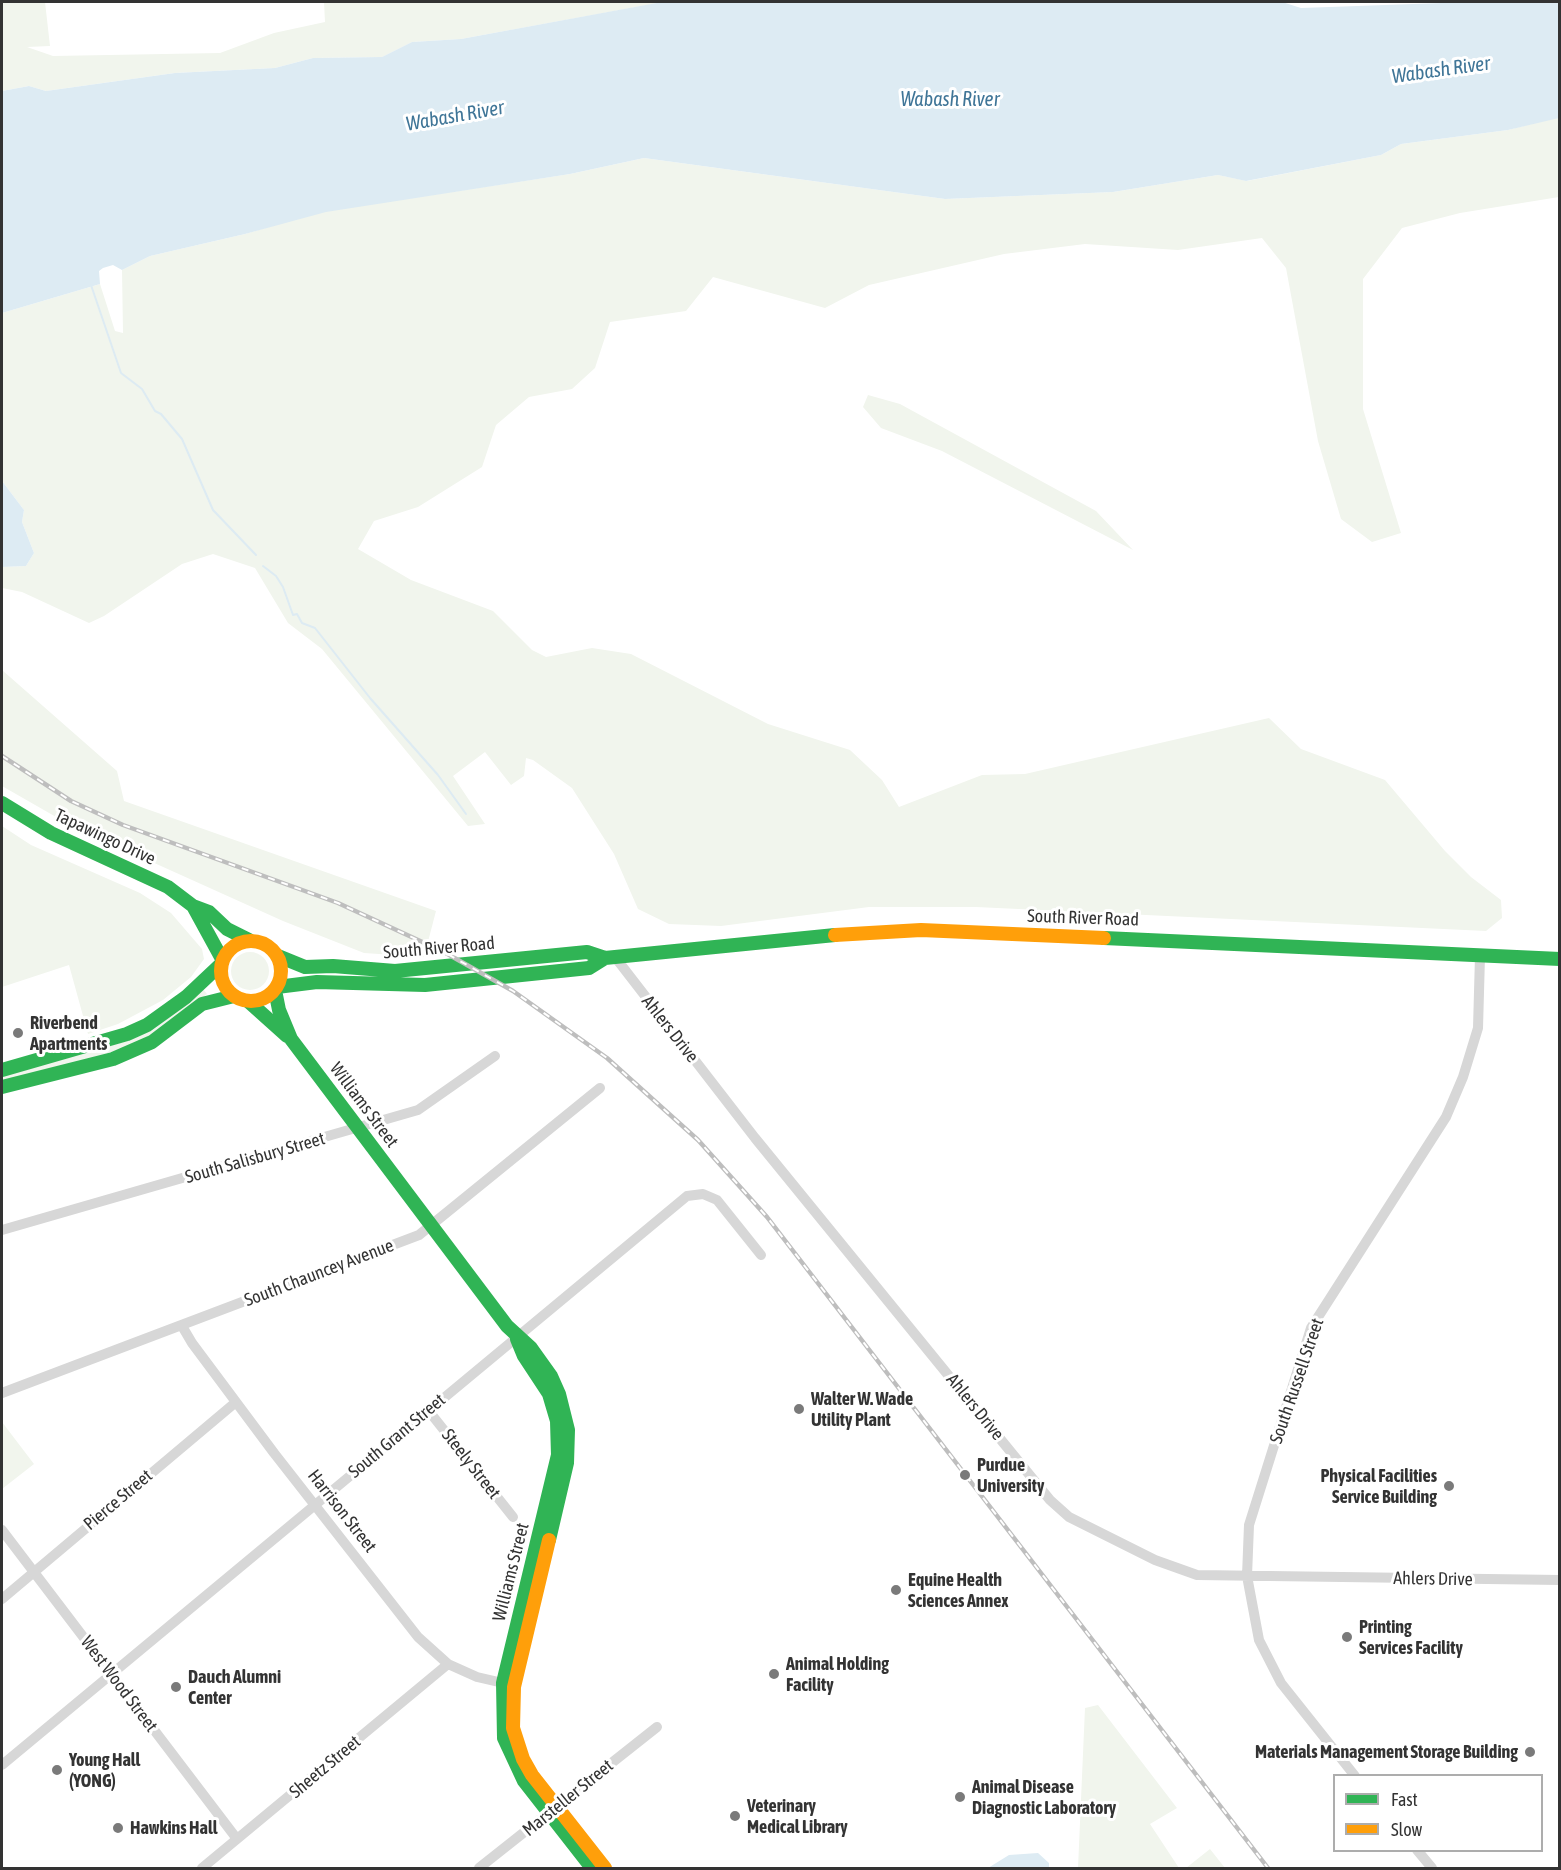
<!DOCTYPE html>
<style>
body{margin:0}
#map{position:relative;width:1561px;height:1870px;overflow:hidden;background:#fff;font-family:"Asap Condensed",sans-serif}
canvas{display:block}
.frame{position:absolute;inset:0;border:3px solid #333;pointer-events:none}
.legend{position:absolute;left:1333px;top:1774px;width:210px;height:78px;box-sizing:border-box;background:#fff;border:2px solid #adadad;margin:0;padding:8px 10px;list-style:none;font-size:18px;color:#333}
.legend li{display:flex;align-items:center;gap:12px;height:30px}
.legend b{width:30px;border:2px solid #adadad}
</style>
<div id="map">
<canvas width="1561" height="1870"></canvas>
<div class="frame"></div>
<ul class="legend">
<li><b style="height:8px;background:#30b455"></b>Fast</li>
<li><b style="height:8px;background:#ff9f0a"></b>Slow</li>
</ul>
</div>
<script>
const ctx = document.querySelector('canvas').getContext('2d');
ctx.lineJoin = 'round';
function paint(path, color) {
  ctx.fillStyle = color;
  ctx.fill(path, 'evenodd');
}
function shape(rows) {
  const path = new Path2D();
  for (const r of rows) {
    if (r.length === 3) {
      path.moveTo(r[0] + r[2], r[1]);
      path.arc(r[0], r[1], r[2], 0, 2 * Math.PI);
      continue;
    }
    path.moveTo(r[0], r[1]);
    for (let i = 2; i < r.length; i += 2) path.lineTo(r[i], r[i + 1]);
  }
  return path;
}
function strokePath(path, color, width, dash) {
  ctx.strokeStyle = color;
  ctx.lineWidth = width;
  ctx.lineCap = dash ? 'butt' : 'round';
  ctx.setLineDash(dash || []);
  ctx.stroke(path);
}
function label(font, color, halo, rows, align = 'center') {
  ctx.font = font + ' "Asap Condensed",sans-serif';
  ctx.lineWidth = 6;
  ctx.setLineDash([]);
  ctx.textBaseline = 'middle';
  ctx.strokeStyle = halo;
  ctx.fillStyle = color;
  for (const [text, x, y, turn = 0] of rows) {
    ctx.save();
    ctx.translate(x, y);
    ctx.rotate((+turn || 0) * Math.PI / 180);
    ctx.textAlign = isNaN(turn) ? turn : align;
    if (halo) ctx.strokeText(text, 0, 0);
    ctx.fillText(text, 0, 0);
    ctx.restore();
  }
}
paint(shape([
 [2,2,45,2,50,46,27,47,53,56,220,53,274,33,325,22,324,2,664,2,461,39,412,42,382,57,313,58,275,68,175,73,46,91,29,86,2,91],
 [1554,118,1559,118,1559,197,1460,213,1402,228,1363,279,1363,409,1401,533,1372,542,1341,519,1318,441,1286,268,1262,238,1178,250,1085,244,1004,254,869,285,825,308,713,277,686,311,610,322,595,368,572,389,529,397,496,425,482,467,418,507,374,521,358,549,411,580,493,611,532,650,546,657,592,648,631,654,768,724,850,750,882,780,899,807,982,775,1025,774,1269,718,1301,749,1385,780,1445,851,1471,877,1501,900,1502,918,1486,931,976,907,869,907,721,926,669,924,638,909,614,854,572,788,533,760,526,758,524,776,511,785,485,752,453,776,485,824,468,826,322,649,288,623,255,568,213,554,182,564,104,616,89,623,22,592,2,588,2,567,26,566,34,553,22,522,24,510,2,481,2,313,100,284,115,331,123,333,122,270,150,256,245,234,320,212,570,174,644,158,945,199,1113,192,1218,175,1247,181,1381,155,1401,144,1508,130],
 [868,395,900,404,1096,511,1133,550,942,451,881,428,863,407],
 [2,670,117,771,124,801,436,911,424,957,364,953,283,921,70,825,2,786],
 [2,826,31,845,140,893,171,913,202,949,204,959,191,977,163,1000,118,1024,88,1034,69,965,2,987],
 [250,971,19],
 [203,989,207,994,182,1015,142,1040,107,1054,2,1081,2,1075,124,1042],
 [2,1422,34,1464,2,1489],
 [1098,1705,1177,1808,1150,1824,1179,1868,1078,1868,1085,1708],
 [1210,1849,1225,1868,1186,1868]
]), '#f1f5ed');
paint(shape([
 [662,2,1282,2,1301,8,1470,2,1559,2,1559,118,1508,130,1401,144,1381,155,1246,181,1218,175,1113,192,945,199,644,158,570,174,326,212,245,234,150,256,122,270,113,265,103,268,99,271,100,284,2,313,2,91,29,86,46,91,175,73,275,68,313,58,382,57,412,42,461,39],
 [2,481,24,510,22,522,34,553,26,566,2,567],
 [1038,1853,1049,1863,1049,1868,988,1868,1009,1855]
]), '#ddebf3');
strokePath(shape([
 [91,285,121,373,142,389,155,411,161,414,182,439,213,510,256,555],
 [263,566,276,576,283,587,293,615,297,614,302,623,315,628,370,698,438,775,466,814]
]), '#ddebf3', 2);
strokePath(shape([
 [615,957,755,1138,1050,1500,1069,1517,1155,1560,1197,1575,1560,1580],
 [2,1230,418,1110,495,1056],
 [182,1326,192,1343,274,1453,418,1637,448,1664,477,1677,503,1683],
 [2,1393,419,1235,600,1088],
 [428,1410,513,1517],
 [2,1530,237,1839],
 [2,1599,236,1402],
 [2,1765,687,1196,703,1194,717,1200,761,1255],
 [1355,1776,1281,1683,1259,1640,1247,1576,1249,1525,1311,1328,1446,1117,1463,1077,1478,1028,1480,956],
 [1417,1850,1432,1868],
 [202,1868,448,1664],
 [479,1868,657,1727]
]), '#d7d7d7', 10);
strokePath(shape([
 [2,803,51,833,168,887,193,906,209,912,227,929,249,940],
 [193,906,222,959],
 [1104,938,1560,959],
 [278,956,305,967,333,966,395,971,587,952,605,958,835,935],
 [277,987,317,982,425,985,589,968,605,958],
 [275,990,279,1010,291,1039,507,1326,531,1348,551,1376,559,1394,568,1430,567,1463,549,1540],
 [248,1001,287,1036],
 [2,1070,127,1034,147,1025,186,997,220,965],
 [2,1087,113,1059,152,1042,202,1004,234,996],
 [517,1339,524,1356,549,1394,557,1421,558,1455,503,1683,504,1738,524,1781,592,1868]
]), '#30b455', 14);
strokePath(shape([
 [835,935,921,930,1104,938],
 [251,971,30],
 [549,1540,514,1687,513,1728,523,1759,532,1775,605,1868]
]), '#ff9f0a', 14);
const rail = shape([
 [2,756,71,801,123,825,338,903,444,952,513,991,607,1058,698,1140,767,1217,1268,1868]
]);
strokePath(rail, '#bebebe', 4.5);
strokePath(rail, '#fff', 2, [7]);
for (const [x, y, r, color] of [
 [18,1033,6,"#7a7a7a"],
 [799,1409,6,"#7a7a7a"],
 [965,1475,6,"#7a7a7a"],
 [1449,1486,6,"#7a7a7a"],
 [896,1590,6,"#7a7a7a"],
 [1347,1637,6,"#7a7a7a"],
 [774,1674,6,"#7a7a7a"],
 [176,1687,6,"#7a7a7a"],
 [1530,1752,6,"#7a7a7a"],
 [57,1770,6,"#7a7a7a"],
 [960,1797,6,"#7a7a7a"],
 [735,1816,6,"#7a7a7a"],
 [118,1828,6,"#7a7a7a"]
]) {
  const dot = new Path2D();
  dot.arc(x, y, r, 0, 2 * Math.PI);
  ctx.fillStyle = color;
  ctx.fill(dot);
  strokePath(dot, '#fff', 2);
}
label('18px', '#333', '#fff', [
 ["Tapawingo Drive",105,837,25],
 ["South River Road",1083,918,2],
 ["South River Road",439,948,-5],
 ["Ahlers Drive",670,1029,52],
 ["Williams Street",364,1105,53],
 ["South Salisbury Street",255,1158,-16],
 ["South Chauncey Avenue",319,1273,-21],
 ["South Russell Street",1297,1381,-71],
 ["Ahlers Drive",975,1407,51],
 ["South Grant Street",397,1436,-40],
 ["Steely Street",471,1464,52],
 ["Pierce Street",118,1500,-40],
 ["Harrison Street",342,1511,52],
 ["Williams Street",511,1572,-76],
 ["Ahlers Drive",1433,1579,1],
 ["West Wood Street",119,1684,53],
 ["Sheetz Street",325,1767,-40],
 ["Marsteller Street",568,1798,-39]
]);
label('bold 18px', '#333', '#fff', [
 ["Riverbend",30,1023],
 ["Apartments",30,1044],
 ["Walter W. Wade",811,1399],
 ["Utility Plant",811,1420],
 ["Purdue",977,1465],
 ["University",977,1486],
 ["Physical Facilities",1437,1476,"right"],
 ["Service Building",1437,1497,"right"],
 ["Equine Health",908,1580],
 ["Sciences Annex",908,1601],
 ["Printing",1359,1627],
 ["Services Facility",1359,1648],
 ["Animal Holding",786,1664],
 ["Facility",786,1685],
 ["Dauch Alumni",188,1677],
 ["Center",188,1698],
 ["Materials Management Storage Building",1518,1752,"right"],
 ["Young Hall",69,1760],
 ["(YONG)",69,1781],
 ["Animal Disease",972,1787],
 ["Diagnostic Laboratory",972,1808],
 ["Veterinary",747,1806],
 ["Medical Library",747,1827],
 ["Hawkins Hall",130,1828]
], 'left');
label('italic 20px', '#3f7597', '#fff', [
 ["Wabash River",1441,70,-8],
 ["Wabash River",950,100],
 ["Wabash River",455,116,-10]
]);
</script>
